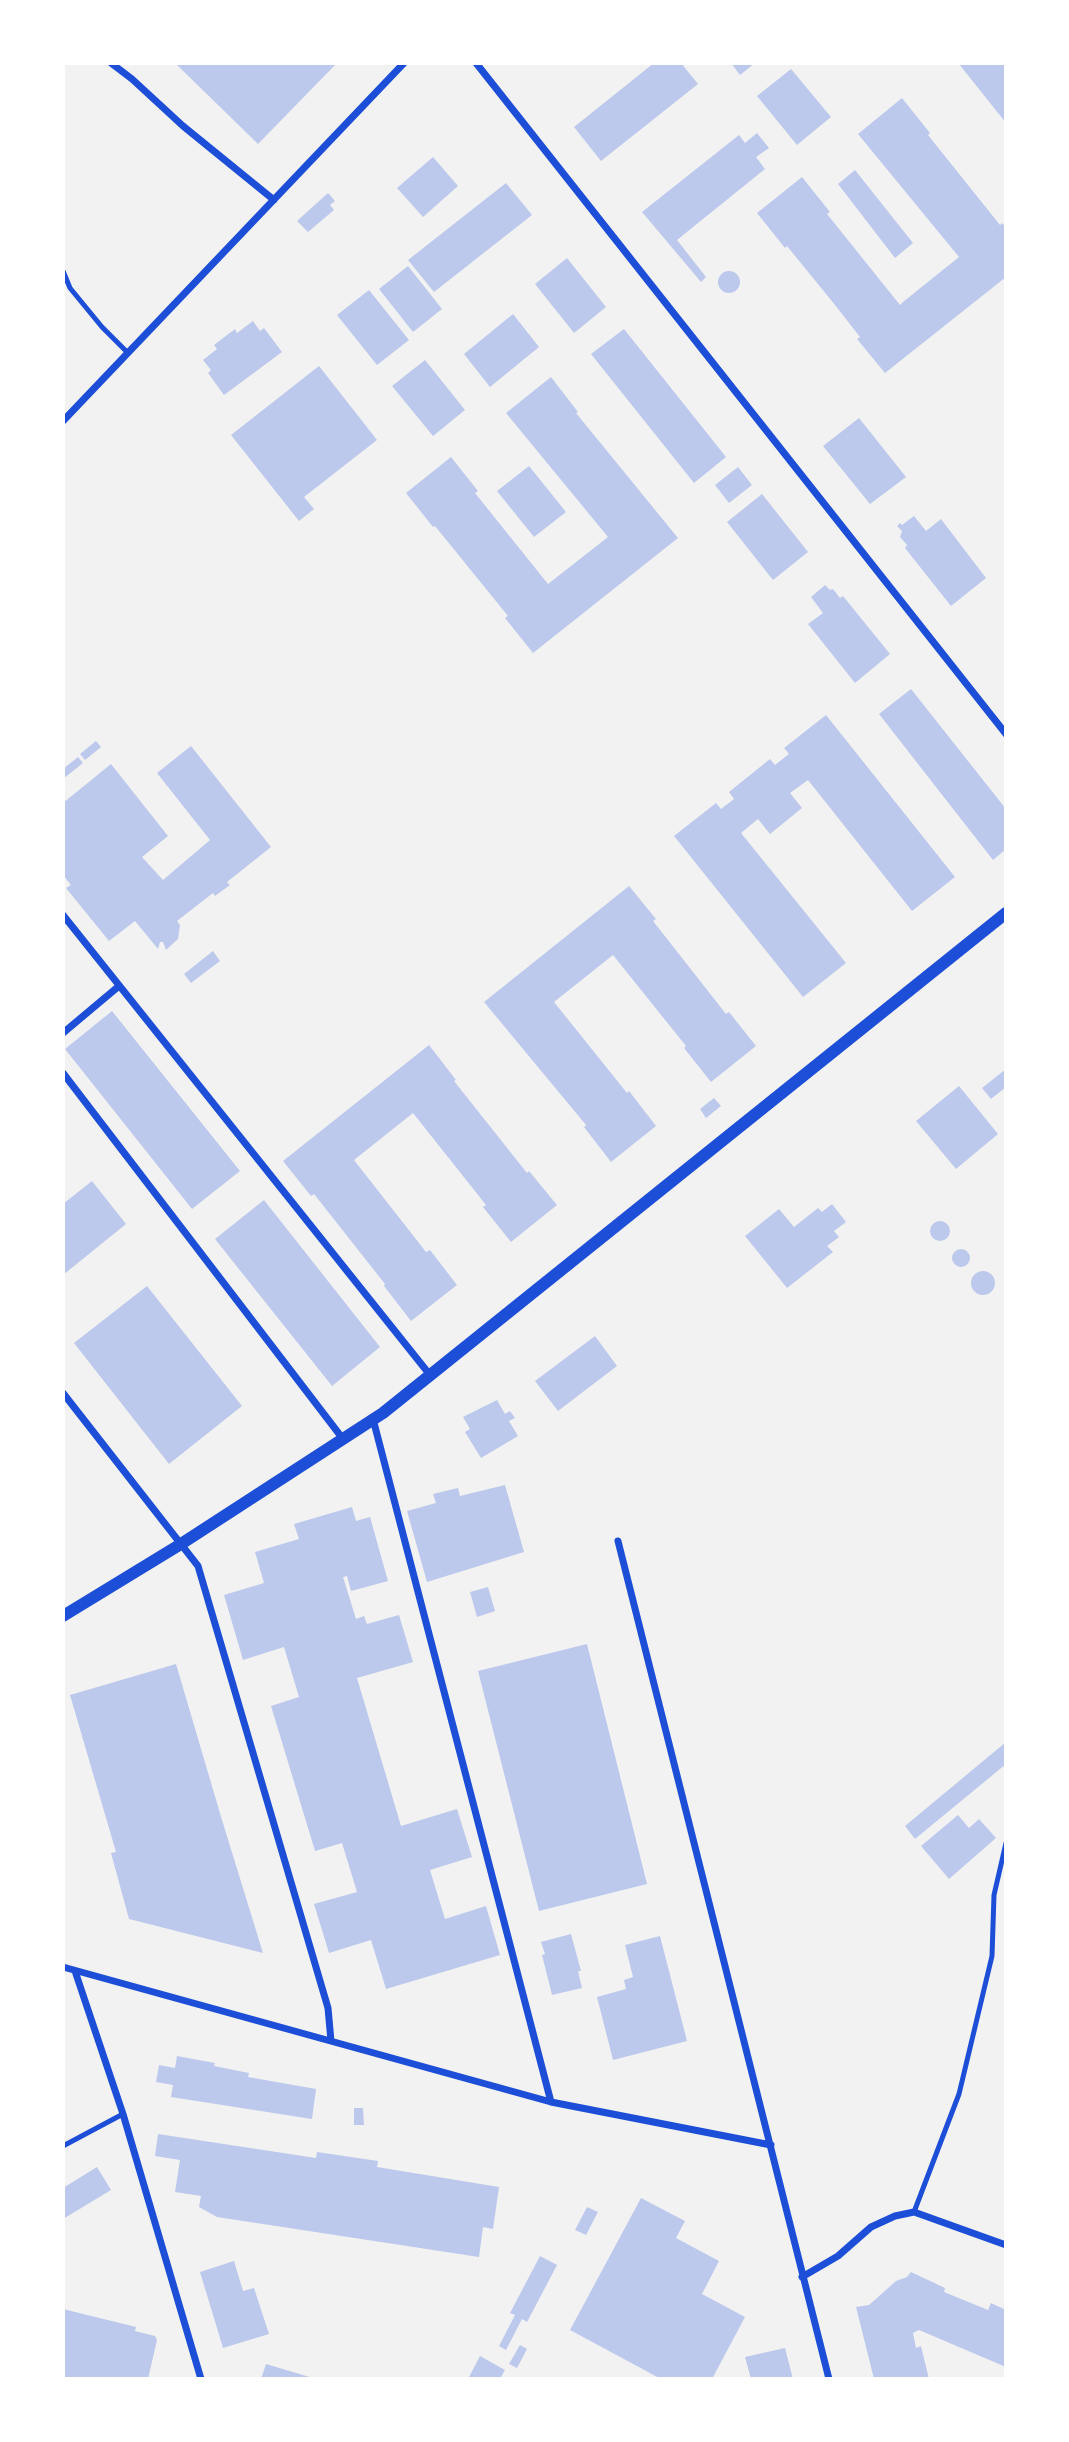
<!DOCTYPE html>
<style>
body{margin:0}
#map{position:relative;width:1069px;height:2442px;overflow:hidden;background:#f2f2f2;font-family:"PT Sans Narrow",sans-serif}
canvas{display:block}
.frame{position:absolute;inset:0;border:65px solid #fff;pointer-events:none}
</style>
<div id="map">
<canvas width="1069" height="2442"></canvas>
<div class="frame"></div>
</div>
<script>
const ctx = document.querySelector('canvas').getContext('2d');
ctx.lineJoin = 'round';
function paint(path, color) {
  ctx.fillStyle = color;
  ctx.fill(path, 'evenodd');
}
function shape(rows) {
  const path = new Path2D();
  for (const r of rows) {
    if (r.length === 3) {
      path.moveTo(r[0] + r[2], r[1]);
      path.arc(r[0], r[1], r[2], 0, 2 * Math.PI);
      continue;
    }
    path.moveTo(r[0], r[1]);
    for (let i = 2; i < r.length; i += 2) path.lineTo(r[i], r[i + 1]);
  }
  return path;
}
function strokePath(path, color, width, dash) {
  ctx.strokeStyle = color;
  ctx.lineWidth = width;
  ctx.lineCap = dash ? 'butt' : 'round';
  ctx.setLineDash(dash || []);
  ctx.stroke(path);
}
paint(shape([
 [175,63,337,63,258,144],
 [654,63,681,63,698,84,601,161,574,127],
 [731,63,755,63,740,75],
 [960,63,1006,63,1006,123,959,64],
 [791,69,831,117,797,145,757,96],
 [902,98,930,133,928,135,1000,225,1002,223,1006,228,1006,277,885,373,857,339,860,337,835,305,787,246,785,248,757,213,802,177,830,212,827,214,900,305,903,302,959,257,858,134],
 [757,133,769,148,756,157,765,169,677,240,706,277,701,282,642,212,739,135,745,143],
 [433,157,458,186,423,217,397,188],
 [855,170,913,243,895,258,838,184],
 [506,183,532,215,434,292,408,260],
 [328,193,335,201,330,205,334,210,308,232,297,221],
 [567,258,606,307,574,333,535,284],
 [408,266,442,309,413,332,379,289],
 [729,282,11],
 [369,290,409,340,377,365,337,315],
 [513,314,539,347,490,387,464,354],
 [253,321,260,331,264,328,282,352,224,395,208,373,211,370,203,360,217,349,214,345,235,329,237,333],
 [624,329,726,457,694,483,591,354],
 [425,360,465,410,433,436,392,386],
 [319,366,377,440,304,497,314,509,299,521,231,435],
 [551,377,578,412,576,413,678,538,533,653,505,618,508,616,435,526,433,527,406,493,451,457,478,491,475,493,548,584,608,537,506,413],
 [859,418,906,477,870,504,823,446],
 [529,466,566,512,534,537,497,491],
 [738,467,752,485,729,503,715,485],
 [762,494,808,552,773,580,727,522],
 [914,516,926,531,941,519,986,578,951,606,905,548,907,545,900,537,902,531,897,526,900,523,902,525],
 [825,585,830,590,833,589,840,598,843,596,890,654,855,683,808,624,823,613,811,597],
 [911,689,1006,809,1006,849,993,860,879,714],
 [826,715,955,877,912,911,808,780,790,793,802,808,770,834,758,819,741,833,846,963,803,997,674,836,716,803,721,809,734,799,729,792,770,759,775,765,789,754,784,748],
 [96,741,101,747,85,760,80,754],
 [191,746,271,847,227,882,230,885,215,896,213,893,177,921,180,925,178,939,166,950,163,942,160,942,158,949,135,921,109,941,66,888,71,885,63,875,63,803,111,764,168,836,142,857,163,880,210,840,157,773],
 [78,757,83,763,63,779,63,769],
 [629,886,656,919,653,921,726,1014,729,1012,756,1046,711,1082,684,1048,686,1046,613,955,554,1002,627,1093,629,1091,656,1126,611,1162,584,1127,586,1125,484,1002],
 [213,951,220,961,191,983,184,974],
 [112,1011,240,1171,192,1209,65,1049],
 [429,1045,456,1080,454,1081,527,1173,529,1171,557,1205,511,1242,483,1207,486,1205,413,1113,354,1160,426,1252,430,1250,457,1285,411,1321,384,1286,385,1284,314,1194,311,1196,283,1161],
 [1006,1069,1006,1087,991,1099,982,1088],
 [959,1086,998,1134,956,1169,916,1121],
 [714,1098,721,1106,706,1118,700,1109],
 [92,1181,126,1224,63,1275,63,1204],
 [264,1200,380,1347,332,1386,215,1239],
 [832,1204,846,1222,834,1231,839,1237,827,1246,833,1252,787,1288,745,1236,779,1209,794,1227,818,1208,822,1212],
 [940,1231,10],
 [961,1258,9],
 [983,1283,12],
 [147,1286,242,1406,169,1464,74,1343],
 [595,1336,617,1366,558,1411,535,1381],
 [497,1400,505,1414,510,1411,515,1418,509,1421,518,1436,481,1458,465,1432,470,1429,463,1417],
 [505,1485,524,1552,427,1582,407,1511,436,1503,433,1494,458,1488,460,1496],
 [352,1507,356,1521,370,1517,388,1581,351,1591,347,1576,343,1577,356,1619,364,1616,367,1624,399,1615,413,1662,357,1678,401,1826,457,1809,472,1857,430,1870,445,1919,486,1906,500,1955,386,1989,371,1940,329,1953,314,1904,357,1892,342,1843,315,1851,271,1706,299,1697,284,1647,243,1660,224,1595,264,1583,255,1552,299,1539,294,1524],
 [488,1587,495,1611,477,1617,470,1592],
 [587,1644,647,1884,539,1911,478,1671],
 [176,1664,222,1820,263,1953,129,1919,111,1853,116,1852,70,1695],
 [1006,1742,1006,1764,915,1839,905,1826],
 [958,1815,969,1828,979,1819,996,1838,949,1879,921,1846],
 [571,1934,581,1971,578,1971,582,1988,552,1995,542,1955,545,1954,541,1942],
 [660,1936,687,2041,613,2060,597,1997,626,1989,624,1980,633,1977,625,1945],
 [177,2056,215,2063,214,2066,249,2073,248,2077,316,2089,312,2119,171,2097,173,2085,156,2082,159,2065,175,2068],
 [354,2108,363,2108,364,2125,354,2125],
 [158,2134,316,2158,317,2152,378,2161,377,2167,499,2187,493,2229,483,2227,479,2257,217,2217,199,2207,201,2196,175,2192,180,2160,155,2156],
 [97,2167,111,2190,63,2219,63,2188],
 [641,2198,685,2221,676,2238,719,2261,702,2294,745,2317,712,2379,661,2379,570,2330],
 [587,2207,598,2212,586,2235,575,2230],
 [540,2256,557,2265,527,2322,522,2319,506,2350,499,2346,515,2315,510,2313],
 [234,2261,243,2291,254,2288,269,2334,223,2348,200,2272],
 [911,2272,945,2288,944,2292,988,2310,991,2303,1006,2310,1006,2367,919,2330,913,2333,916,2348,921,2346,929,2379,874,2379,856,2307,869,2305,896,2281,907,2277],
 [63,2309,136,2327,135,2331,155,2336,157,2340,148,2379,63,2379],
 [520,2345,527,2349,517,2368,509,2364],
 [785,2348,793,2379,751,2379,745,2357],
 [480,2356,505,2370,500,2379,468,2379],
 [266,2364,313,2378,313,2379,261,2379]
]), '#bdc9ec');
strokePath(shape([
 [63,271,70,288,102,327,128,353],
 [63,2146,123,2114],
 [914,2212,959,2094,992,1956,994,1895,1006,1843]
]), '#1d4ed8', 5);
strokePath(shape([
 [111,63,132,79,183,126,274,200],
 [476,63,1006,734],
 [63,421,404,63],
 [63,915,430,1375],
 [63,1033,119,986],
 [63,1073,343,1439],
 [63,1393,198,1566,328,2008,331,2041],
 [373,1419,551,2102],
 [618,1541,829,2379],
 [63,1967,551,2102,771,2145],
 [75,1971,123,2114,201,2379],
 [802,2277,838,2256,871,2227,895,2216,914,2212,1006,2245]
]), '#1d4ed8', 7);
strokePath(shape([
 [63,1616,181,1544,383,1413,1006,913]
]), '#1d4ed8', 12);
</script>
